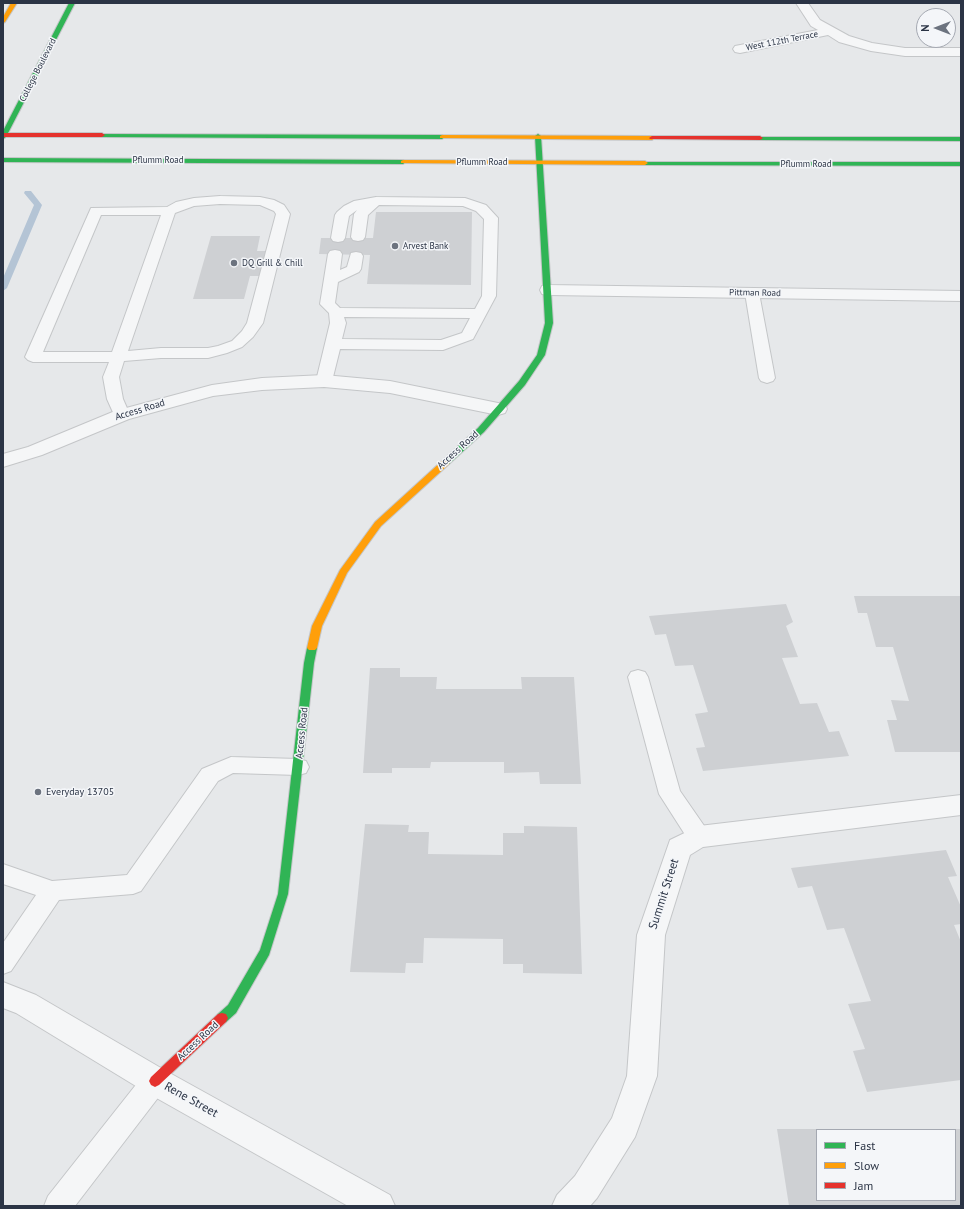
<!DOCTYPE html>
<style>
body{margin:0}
#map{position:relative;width:964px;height:1209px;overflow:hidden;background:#e6e8ea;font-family:"PT Sans",sans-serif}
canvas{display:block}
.frame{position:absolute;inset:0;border:4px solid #2b3445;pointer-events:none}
.legend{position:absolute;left:816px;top:1129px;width:140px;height:72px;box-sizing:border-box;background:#f4f6f9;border:1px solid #a4a8b1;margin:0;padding:5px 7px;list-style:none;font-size:12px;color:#2b3445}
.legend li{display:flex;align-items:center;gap:8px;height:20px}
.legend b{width:20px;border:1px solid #a4a8b1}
.north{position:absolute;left:916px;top:8px;width:40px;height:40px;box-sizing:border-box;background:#f4f6f9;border:1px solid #a4a8b1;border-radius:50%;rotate:270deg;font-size:11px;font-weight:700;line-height:16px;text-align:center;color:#2b3445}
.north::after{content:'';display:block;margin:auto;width:14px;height:18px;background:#6c737f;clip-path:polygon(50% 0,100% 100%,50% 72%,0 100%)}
</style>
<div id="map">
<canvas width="964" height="1209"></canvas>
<div class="frame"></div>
<ul class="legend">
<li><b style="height:5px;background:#30b455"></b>Fast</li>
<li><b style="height:5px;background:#ff9f0a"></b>Slow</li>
<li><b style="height:5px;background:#e5322d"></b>Jam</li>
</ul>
<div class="north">N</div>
</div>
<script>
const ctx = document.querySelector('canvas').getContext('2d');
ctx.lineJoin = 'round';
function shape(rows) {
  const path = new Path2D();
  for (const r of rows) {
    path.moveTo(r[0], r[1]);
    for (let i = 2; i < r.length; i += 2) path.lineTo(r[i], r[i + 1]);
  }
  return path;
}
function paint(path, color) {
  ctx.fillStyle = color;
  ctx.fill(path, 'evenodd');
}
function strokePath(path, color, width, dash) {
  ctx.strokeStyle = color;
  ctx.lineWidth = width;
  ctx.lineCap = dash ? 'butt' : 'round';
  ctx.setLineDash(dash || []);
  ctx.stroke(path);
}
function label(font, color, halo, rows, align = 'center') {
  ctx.font = font + ' "PT Sans",sans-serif';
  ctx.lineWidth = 3;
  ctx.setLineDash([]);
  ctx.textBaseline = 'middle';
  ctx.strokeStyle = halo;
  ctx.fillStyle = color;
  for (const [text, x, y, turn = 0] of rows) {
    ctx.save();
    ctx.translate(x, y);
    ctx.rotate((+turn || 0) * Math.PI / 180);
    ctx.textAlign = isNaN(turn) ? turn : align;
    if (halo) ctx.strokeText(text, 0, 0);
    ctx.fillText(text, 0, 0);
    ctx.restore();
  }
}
paint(shape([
 [25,191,31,191,42,205,7,288,3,291,3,278,34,205,24,193,25,191]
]), '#b4c4d5');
paint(shape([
 [376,212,472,212,471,285,367,284,370,255,319,254,321,238,373,238],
 [211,236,260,236,257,251,268,251,262,276,250,276,244,299,193,299],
 [854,596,961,596,961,752,895,752,887,720,897,720,891,700,909,701,893,647,876,647,867,613,858,613],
 [786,604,793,622,786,626,798,657,782,658,800,704,817,703,829,732,839,731,849,756,703,771,696,748,705,747,695,714,708,712,693,665,675,666,666,634,655,635,649,616],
 [370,668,400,668,400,677,437,677,436,689,522,689,521,677,574,677,581,784,540,784,539,772,504,773,504,762,431,762,430,768,392,768,392,773,363,773],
 [365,824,409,825,408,832,429,832,428,854,503,855,503,833,524,833,524,826,577,827,582,974,523,973,523,964,503,964,503,939,424,938,423,963,406,963,405,973,350,972],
 [946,850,957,876,948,877,961,907,961,924,954,925,961,942,961,1080,867,1092,853,1051,865,1049,848,1004,871,1001,844,928,827,930,812,886,798,888,791,868],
 [777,1129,817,1129,817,1200,955,1200,955,1129,961,1129,961,1206,789,1206]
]), '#ced0d3');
const lane = shape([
 [220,196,260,197,274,200,284,205,290,214,263,323,253,337,242,347,227,353,208,358,161,358,124,361,119,377,123,399,130,415,128,419,122,420,116,419,107,399,103,377,109,362,33,362,28,360,25,357,91,208,167,207,176,202,194,198,220,196],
 [220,204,260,205,274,211,276,214,247,323,242,331,232,341,218,346,208,348,161,348,128,351,175,213,194,206,220,204],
 [101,215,161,215,112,352,43,352,101,215],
 [376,197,465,198,486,205,498,218,496,296,473,339,443,350,340,349,332,381,330,384,324,386,318,384,316,381,330,323,329,313,320,304,328,254,330,251,335,250,340,251,342,254,340,270,347,267,351,253,356,252,361,253,363,256,361,269,359,272,338,282,335,303,340,308,475,309,482,296,484,219,476,211,463,206,379,205,368,215,365,237,363,240,358,241,353,240,351,237,354,214,357,210,349,216,345,238,343,241,338,242,333,241,331,238,335,215,337,212,344,206,354,201,376,197],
 [344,317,470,318,462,333,441,340,342,339,346,323,344,317],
 [752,289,757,290,759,293,775,378,773,381,767,383,761,381,759,378,745,293,747,290,752,289],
 [638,670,645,672,648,677,680,791,707,830,710,837,707,844,699,846,691,844,659,794,628,677,631,672,638,670],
 [231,757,298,759,306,761,309,767,306,773,298,775,233,773,218,781,141,891,133,894,59,900,11,971,3,974,3,943,36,895,3,884,3,864,52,881,127,875,202,769,231,757],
 [155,1069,164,1072,168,1081,164,1090,75,1206,44,1206,48,1196,146,1072,155,1069]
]);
const street = shape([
 [796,3,808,3,820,20,849,36,872,43,905,48,961,48,961,56,905,56,871,51,839,42,828,35,740,53,735,52,733,49,735,46,818,30,811,26,796,3],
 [548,285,961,291,961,301,548,295,542,294,540,290,542,286,548,285],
 [324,375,390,381,498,403,505,405,507,409,505,413,498,415,390,393,324,387,262,390,213,396,129,419,42,455,3,467,3,454,28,447,115,411,212,385,262,378,324,375],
 [961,795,961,815,703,847,690,855,665,935,657,1076,639,1126,635,1137,597,1198,590,1206,552,1206,557,1195,575,1176,612,1118,627,1076,637,935,670,840,699,826,961,795],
 [3,982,36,995,166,1071,390,1195,395,1206,348,1206,144,1091,16,1013,3,1008,3,982]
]);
const fast = shape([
 [69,3,75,3,6,137,3,139,3,131,69,3],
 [100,134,442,135,445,137,442,139,102,137,99,135,100,134],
 [538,134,541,136,553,323,545,355,525,385,484,432,449,464,443,464,442,462,443,460,478,428,519,381,537,355,545,323,535,136,538,134],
 [758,137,961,137,961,141,760,140,757,138,758,137],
 [3,158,403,160,406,162,403,164,3,162,3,158],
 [643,162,961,162,961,166,645,165,642,163,643,162],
 [312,645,315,646,317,648,314,663,288,894,269,955,236,1013,226,1022,222,1023,218,1022,216,1018,218,1014,228,1005,260,950,278,894,304,663,307,648,309,646,312,645]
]);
const slow = shape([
 [11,3,17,3,5,22,3,23,3,17,11,3],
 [442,135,652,136,655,138,652,140,440,138,440,136,442,135],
 [403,160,645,161,648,163,645,165,401,163,401,161,403,160],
 [446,459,449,460,450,462,449,464,381,526,347,573,322,626,317,648,315,650,309,650,307,648,312,626,340,570,375,522,443,460,446,459]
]);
const jam = shape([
 [3,133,102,133,105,135,102,137,3,137,3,133],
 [652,136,760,136,763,138,760,140,650,139,649,138,652,136],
 [222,1013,226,1014,228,1018,226,1022,159,1085,155,1087,151,1085,149,1081,151,1077,218,1014,222,1013]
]);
strokePath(lane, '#c4c6c8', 2);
strokePath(street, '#c4c6c8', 2);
strokePath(fast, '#c4c6c8', 2);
strokePath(slow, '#c4c6c8', 2);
strokePath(jam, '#c4c6c8', 2);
paint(lane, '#f5f6f7');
paint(street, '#f5f6f7');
paint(fast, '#30b455');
paint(slow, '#ff9f0a');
paint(jam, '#e5322d');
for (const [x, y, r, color] of [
 [395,246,4,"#6c737f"],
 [234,263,4,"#6c737f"],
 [38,792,4,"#6c737f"]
]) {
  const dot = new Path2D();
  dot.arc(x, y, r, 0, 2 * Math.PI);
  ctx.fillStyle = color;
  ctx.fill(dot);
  strokePath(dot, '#f4f6f9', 1.5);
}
label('9px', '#2b3445', '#f4f6f9', [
 ["West 112th Terrace",782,41,-11],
 ["College Boulevard",38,70,-63],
 ["Pflumm Road",158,160],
 ["Pflumm Road",482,162],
 ["Pflumm Road",806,164],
 ["Pittman Road",755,293,1]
]);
label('9px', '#2b3445', '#f4f6f9', [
 ["Arvest Bank",403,246],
 ["DQ Grill & Chill",242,263]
], 'left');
label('10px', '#2b3445', '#f4f6f9', [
 ["Access Road",140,410,-17],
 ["Access Road",458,450,-42],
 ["Access Road",302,733,-84],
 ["Access Road",198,1041,-43]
]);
label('10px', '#2b3445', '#f4f6f9', [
 ["Everyday 13705",46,792]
], 'left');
label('12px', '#2b3445', '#f4f6f9', [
 ["Summit Street",664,894,-72],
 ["Rene Street",191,1100,29]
]);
</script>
